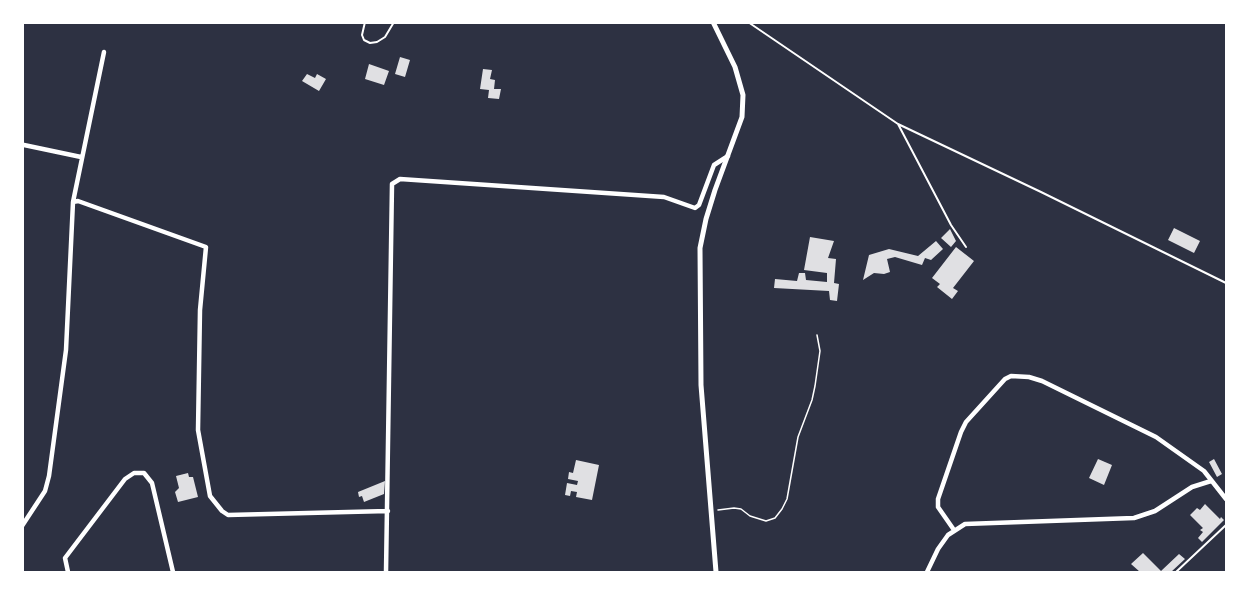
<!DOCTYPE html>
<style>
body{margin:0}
#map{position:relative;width:1249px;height:595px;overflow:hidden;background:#2d3142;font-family:"Work Sans",sans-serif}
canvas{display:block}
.frame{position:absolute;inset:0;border:24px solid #fff;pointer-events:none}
</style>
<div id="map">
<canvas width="1249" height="595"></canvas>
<div class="frame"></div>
</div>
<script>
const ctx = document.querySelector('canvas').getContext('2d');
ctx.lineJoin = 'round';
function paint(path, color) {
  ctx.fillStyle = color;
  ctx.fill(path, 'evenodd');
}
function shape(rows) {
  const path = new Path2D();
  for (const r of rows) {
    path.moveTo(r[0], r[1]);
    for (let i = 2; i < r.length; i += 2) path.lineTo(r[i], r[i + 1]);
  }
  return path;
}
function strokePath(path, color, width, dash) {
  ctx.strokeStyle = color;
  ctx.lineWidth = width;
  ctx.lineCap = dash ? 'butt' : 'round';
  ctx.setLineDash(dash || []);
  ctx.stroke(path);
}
paint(shape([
 [400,57,410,60,405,77,395,74],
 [369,64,389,71,384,85,365,79],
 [483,69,492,70,490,79,495,80,494,89,501,89,499,99,488,98,489,90,480,89],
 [307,74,315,78,317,74,326,79,319,91,302,81],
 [1174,228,1200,241,1194,253,1168,240],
 [950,229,956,241,951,247,941,238],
 [810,237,834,241,828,258,836,259,834,283,839,284,837,301,830,300,829,291,774,288,775,279,797,281,799,273,805,273,806,280,827,282,827,273,804,270],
 [936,241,943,249,931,260,925,258,922,265,895,257,887,259,890,272,884,274,874,273,863,280,869,255,889,249,918,256],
 [956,247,974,261,953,288,958,291,952,299,937,287,940,284,932,278],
 [1098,459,1112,465,1104,485,1089,478],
 [1214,459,1222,474,1217,477,1209,462],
 [576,460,599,465,592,500,576,497,577,492,571,491,570,496,565,495,567,483,577,485,578,481,568,479,569,472,573,473],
 [188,473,189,477,193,477,198,497,178,502,175,492,179,488,176,476],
 [385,481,384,494,364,502,362,496,359,497,358,492],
 [1205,504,1220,519,1221,517,1224,520,1202,542,1198,538,1203,532,1200,530,1203,528,1190,515,1197,508,1200,510],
 [1143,553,1161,571,1179,554,1185,559,1171,572,1140,572,1131,564]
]), '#e0e0e3');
strokePath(shape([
 [718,510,734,508,741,509,750,516,766,521,775,518,782,509,787,499,798,437,812,400,815,386,820,351,817,335]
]), '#fff', 1.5);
strokePath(shape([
 [365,22,362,35,364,40,370,43,377,42,385,37,394,22],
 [748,22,898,124,1041,192,1226,283],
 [898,124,951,225,966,247],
 [1176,572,1226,525]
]), '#fff', 2);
strokePath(shape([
 [24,145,81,157],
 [73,202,104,52],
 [22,526,45,491,49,476,66,350,73,202,78,201,206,247,200,310,198,430,210,496,222,511,228,515,388,511],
 [954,530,938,507,938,499,961,432,966,422,1005,379,1011,376,1029,377,1042,381,1156,437,1204,471,1226,499],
 [68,572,65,558,125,479,134,473,144,473,152,483,173,572],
 [386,572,392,184,400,179,664,197,695,208,699,205,714,165,728,156],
 [927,572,938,549,948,535,965,524,1134,518,1155,511,1192,487,1211,481]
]), '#fff', 4.5);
strokePath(shape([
 [713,22,735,67,743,95,742,117,715,190,706,219,700,248,701,385,716,572]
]), '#fff', 5);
</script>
